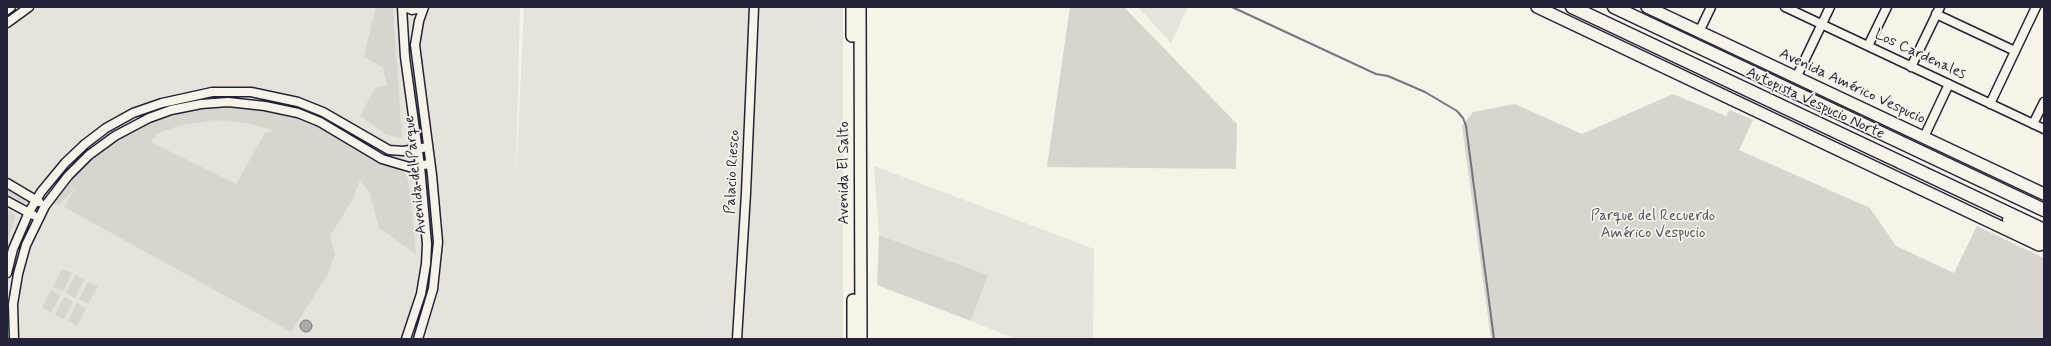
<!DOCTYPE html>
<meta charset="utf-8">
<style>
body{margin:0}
#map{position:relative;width:2051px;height:346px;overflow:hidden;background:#f7f3e8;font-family:Mynerve,sans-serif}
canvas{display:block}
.frame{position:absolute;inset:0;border:8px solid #22223b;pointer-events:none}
</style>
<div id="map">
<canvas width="2051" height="346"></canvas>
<div class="frame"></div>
</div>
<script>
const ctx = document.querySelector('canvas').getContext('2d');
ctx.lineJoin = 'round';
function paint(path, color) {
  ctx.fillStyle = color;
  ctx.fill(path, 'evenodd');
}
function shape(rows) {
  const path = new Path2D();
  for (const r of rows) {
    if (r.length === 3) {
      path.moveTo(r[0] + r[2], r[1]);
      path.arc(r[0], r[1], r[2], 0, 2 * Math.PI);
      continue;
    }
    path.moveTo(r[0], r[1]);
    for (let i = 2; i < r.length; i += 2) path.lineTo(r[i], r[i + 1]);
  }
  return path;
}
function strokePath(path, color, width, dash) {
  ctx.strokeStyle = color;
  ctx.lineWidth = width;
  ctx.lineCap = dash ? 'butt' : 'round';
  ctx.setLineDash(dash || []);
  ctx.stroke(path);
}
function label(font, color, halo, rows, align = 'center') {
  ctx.font = font + ' Mynerve,sans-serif';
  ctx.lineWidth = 3.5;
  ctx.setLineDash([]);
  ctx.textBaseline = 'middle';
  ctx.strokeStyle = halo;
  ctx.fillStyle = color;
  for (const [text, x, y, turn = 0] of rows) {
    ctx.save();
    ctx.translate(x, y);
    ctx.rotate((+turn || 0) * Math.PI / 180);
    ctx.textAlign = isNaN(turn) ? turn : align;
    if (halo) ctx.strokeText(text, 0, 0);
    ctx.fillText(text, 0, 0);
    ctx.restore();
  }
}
paint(shape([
 [7,7,520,7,516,179,524,7,843,7,843,339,7,339],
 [1138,7,1188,7,1171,43],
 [874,166,1094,249,1093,339,1016,339,971,321,988,275,879,235]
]), '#e7e3db');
paint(shape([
 [376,7,391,7,393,9,402,138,387,135,360,116,375,88,387,85,383,68,364,56],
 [1070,7,1124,7,1237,124,1236,169,1047,167],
 [1673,94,1726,116,1730,110,1753,120,1739,150,1870,208,1896,246,1954,273,1977,226,2044,258,2044,339,1491,339,1462,126,1473,112,1515,104,1582,134],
 [234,106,278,110,316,123,398,167,408,177,412,207,416,254,379,228,370,193,360,180,352,201,330,236,335,254,328,274,291,332,64,207,76,187,59,205,52,203,71,179,93,158,120,137,150,122,181,112,207,107],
 [214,120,245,123,273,130,265,133,236,184,151,142,156,134,178,126],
 [7,188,25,199,26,203,22,204,7,195],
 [7,210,16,215,7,241],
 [879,235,988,275,971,321,877,285],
 [62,269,72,273,63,291,53,287],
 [75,275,84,280,75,298,66,293],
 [88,282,98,286,88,304,79,299],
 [51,290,61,295,51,312,42,308],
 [64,297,73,302,64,319,55,315],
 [77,303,86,308,77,326,68,321]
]), '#d8d5cf');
const water = shape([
 [306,326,6]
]);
paint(water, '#aeabad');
strokePath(water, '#76747f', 1);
strokePath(shape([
 [1232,7,1376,74,1388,76,1425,92,1457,111,1463,118,1466,126,1494,339]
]), '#76747f', 2);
const minor = shape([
 [402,7,405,57,420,166,427,244,426,264,421,294,406,339],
 [405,7,412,10,424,7],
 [1785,7,2044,129],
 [7,10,11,7],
 [1936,14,2015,51],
 [7,23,29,7],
 [1699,32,1711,7],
 [1868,46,1887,7],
 [1911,67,1940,7],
 [1796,78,1830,7],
 [1990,104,2036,7],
 [2033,124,2044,102],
 [1924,137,1949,84],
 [7,183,39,202],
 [7,201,33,215],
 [7,273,13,249,29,212,41,192,65,163,85,144,106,128,133,113,162,103,212,92,251,92,298,102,323,112,389,150,403,151,428,147],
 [14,339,13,304,18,274,26,245,45,206,68,176,89,155,115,136,149,118,171,110,201,104,228,102,265,106,298,113,320,122,382,159,409,167,430,164],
 [418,339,433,289,438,242,432,175,415,45,419,21,424,7],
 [737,339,746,193,754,7]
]);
const major = shape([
 [852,7,852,36],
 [860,7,861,339],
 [1537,7,2039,245],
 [1647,7,2044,194],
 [853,300,853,339]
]);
const highway = shape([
 [1572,7,2044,230],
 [1614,7,2044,210],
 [2009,220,2044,244]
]);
strokePath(minor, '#22223b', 11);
strokePath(major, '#22223b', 14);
strokePath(highway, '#22223b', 15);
strokePath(minor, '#f7f3e8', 8);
strokePath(major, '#f7f3e8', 11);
strokePath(highway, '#f7f3e8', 12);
label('15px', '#22223b', '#f7f3e8', [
 ["Los Cardenales",1920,55,25],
 ["Avenida Américo Vespucio",1852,87,25],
 ["Autopista Vespucio Norte",1815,104,25],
 ["Palacio Riesco",733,172,-87],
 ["Avenida El Salto",845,173,-90],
 ["Avenida del Parque",416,175,-96]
]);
label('15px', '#504f60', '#f7f3e8', [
 ["Parque del Recuerdo",1653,217],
 ["Américo Vespucio",1653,234]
]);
</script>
